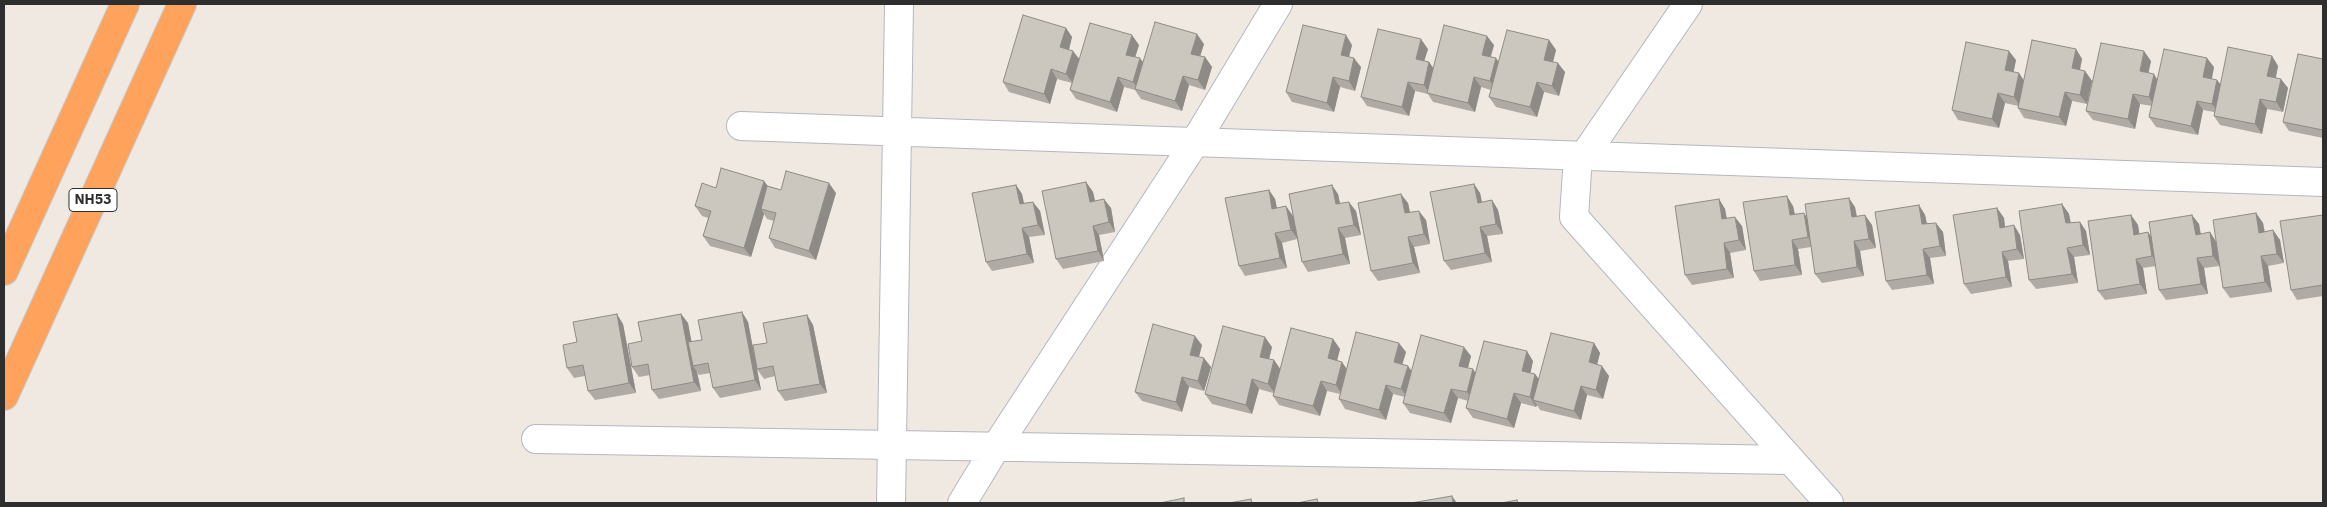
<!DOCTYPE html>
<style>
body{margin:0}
#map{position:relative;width:2327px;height:507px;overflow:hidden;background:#efe9e1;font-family:"IBM Plex Sans",sans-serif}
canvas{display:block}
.frame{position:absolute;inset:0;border:5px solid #2e2e2e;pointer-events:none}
</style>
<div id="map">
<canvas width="2327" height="507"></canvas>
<div class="frame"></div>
</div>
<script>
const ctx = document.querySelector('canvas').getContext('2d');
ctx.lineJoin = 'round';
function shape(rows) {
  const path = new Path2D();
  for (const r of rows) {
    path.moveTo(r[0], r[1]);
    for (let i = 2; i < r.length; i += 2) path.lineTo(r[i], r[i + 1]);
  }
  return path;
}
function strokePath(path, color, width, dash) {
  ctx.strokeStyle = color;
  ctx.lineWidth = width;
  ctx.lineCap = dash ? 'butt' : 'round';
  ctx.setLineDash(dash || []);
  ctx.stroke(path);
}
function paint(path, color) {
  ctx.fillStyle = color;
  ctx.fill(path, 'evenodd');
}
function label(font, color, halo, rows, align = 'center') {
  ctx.font = font + ' "IBM Plex Sans",sans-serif';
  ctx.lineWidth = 4.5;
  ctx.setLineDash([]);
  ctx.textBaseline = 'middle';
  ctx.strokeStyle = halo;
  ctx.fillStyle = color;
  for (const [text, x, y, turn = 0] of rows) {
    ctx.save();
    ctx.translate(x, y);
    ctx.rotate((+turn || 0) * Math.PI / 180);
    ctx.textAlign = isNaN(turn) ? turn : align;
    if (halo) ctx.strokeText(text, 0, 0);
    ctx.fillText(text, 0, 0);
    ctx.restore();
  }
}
const street = shape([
 [741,126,2323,182],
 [1578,156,1574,217,1829,503],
 [1584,156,1688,4],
 [536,439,1790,460],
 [891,503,899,4],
 [962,503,996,447,1195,142,1278,4]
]);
const highway = shape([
 [4,271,125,4],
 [4,396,182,4]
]);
strokePath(street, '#b4b7c1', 30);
strokePath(highway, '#c9c9c9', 30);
strokePath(street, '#fff', 28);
strokePath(highway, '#ffa35c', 28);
paint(shape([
 [1066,28,1072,37,1069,50,1079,59,1139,45,1135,57,1143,62,1204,44,1200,56,1205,57,1212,67,1205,90,1189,85,1182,111,1141,99,1135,90,1124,87,1117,112,1076,99,1070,90,1072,83,1057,79,1050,104,1009,92,1003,82],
 [1549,40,1556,50,1553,62,1565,72,1559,96,1544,92,1537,117,1496,107,1489,97,1491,90,1481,87,1475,112,1433,102,1428,94,1415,91,1409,116,1367,106,1361,97,1428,49,1424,61,1429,62,1433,68,1494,45,1491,57,1496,58,1498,62],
 [1352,45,1349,57,1361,67,1355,91,1340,87,1334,112,1292,102,1286,92],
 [2076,49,2082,59,2080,70,2085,71,2092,81,2087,104,2072,101,2066,126,2024,118,2018,108,2018,106,2005,103,1999,128,1958,120,1952,110,2016,60,2013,72,2019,73,2024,80],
 [2272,56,2278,66,2276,78,2288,88,2283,112,2267,109,2262,134,2220,125,2214,116,2214,112,2203,110,2198,135,2156,127,2149,117,2152,106,2140,104,2135,129,2093,120,2086,111,2151,61,2148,73,2158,80,2214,67,2212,79,2217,80,2220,85],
 [2323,59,2323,138,2289,131,2283,122],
 [1086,182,1093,192,1095,201,1111,208,1115,232,1099,235,1104,261,1063,269,1056,259],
 [1474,184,1480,193,1482,202,1492,200,1498,210,1503,234,1487,236,1492,262,1451,270,1444,261],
 [1016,185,1022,194,1024,203,1033,202,1040,211,1045,235,1029,237,1034,263,992,271,986,262],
 [768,186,781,190,836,193,816,260,775,248,769,238,774,221,767,219,764,214,751,257,710,246,703,236,708,218,702,216,695,206,716,188],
 [1269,190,1275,199,1277,208,1293,216,1338,194,1340,203,1356,211,1361,235,1345,238,1350,264,1308,272,1302,262,1297,239,1282,243,1287,268,1245,276,1239,266],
 [1719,199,1725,209,1727,218,1742,226,1746,250,1730,253,1734,278,1692,285,1685,275],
 [1408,203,1410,212,1426,220,1430,244,1414,247,1420,273,1378,281,1371,271],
 [2062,204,2069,214,2071,223,2080,222,2086,231,2090,255,2074,257,2078,283,2036,289,2029,280],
 [1919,205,1925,215,1927,224,1943,232,1946,256,1930,258,1934,284,1892,290,1886,281],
 [1793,206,1795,215,1807,217,1855,207,1857,216,1872,225,1876,248,1860,251,1864,276,1822,283,1815,274,1811,247,1798,249,1802,275,1760,281,1754,271],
 [1997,208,2004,218,2005,227,2020,235,2024,259,2008,261,2012,287,1971,294,1964,284],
 [2256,213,2263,223,2265,232,2273,230,2280,240,2284,263,2268,266,2272,292,2230,298,2223,288,2220,266,2204,268,2208,294,2166,300,2159,290,2156,266,2143,268,2147,294,2105,300,2098,291,2131,215,2138,225,2139,234,2148,232,2151,237,2199,224,2201,234,2210,232,2216,241],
 [2323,215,2323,296,2297,300,2291,290],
 [742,312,748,322,756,364,767,343,807,315,813,325,827,393,785,401,778,391,775,376,764,379,757,369,761,390,720,398,713,388,710,373,699,375,697,372,701,391,659,399,652,390,650,375,639,377,632,367,642,341,681,314,688,323,691,342,702,340],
 [623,324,636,393,595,400,588,391,585,376,574,378,567,368,577,342],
 [1333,339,1340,349,1337,361,1342,362,1347,369,1406,352,1402,364,1408,366,1412,371,1471,356,1468,368,1473,369,1476,374,1533,361,1530,373,1535,374,1539,379,1594,343,1600,353,1597,365,1609,376,1603,399,1587,395,1581,420,1540,410,1537,405,1536,407,1521,403,1514,428,1473,418,1466,408,1468,401,1458,398,1451,423,1410,413,1403,403,1405,397,1393,394,1386,420,1345,409,1339,399,1340,394,1327,391,1320,416,1279,405,1273,396,1273,393,1259,389,1252,414,1212,404,1205,394,1272,347,1269,359,1274,360,1280,369],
 [1202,345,1199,357,1211,367,1204,391,1189,387,1182,412,1142,401,1135,392]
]), '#afaba4');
paint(shape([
 [1066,28,1072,37,1067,57,1060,47],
 [1197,34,1204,44,1198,63,1191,54],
 [1132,35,1139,45,1133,64,1126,55],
 [1346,35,1352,45,1347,64,1341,55],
 [1487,36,1494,45,1488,64,1482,55],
 [1421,39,1428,49,1422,68,1416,59],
 [1549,40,1556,50,1551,69,1544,60],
 [2076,49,2082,59,2078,78,2072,68],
 [1073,51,1080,60,1073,83,1066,74],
 [2009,51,2016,60,2012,80,2005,70],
 [2144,51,2151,61,2147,80,2140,71],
 [2272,56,2278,66,2274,85,2267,76],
 [1205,57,1212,67,1205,90,1198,80],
 [1140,58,1147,68,1140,91,1133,82],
 [1354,58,1361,67,1355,91,1349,81],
 [1496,58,1502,67,1497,91,1490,81],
 [2207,58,2214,67,2210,87,2203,77],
 [1429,62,1436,72,1429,93,1424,85],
 [1558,63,1565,72,1559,96,1552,86],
 [1051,69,1057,79,1050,104,1044,94],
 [2085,71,2092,81,2087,104,2080,95],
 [2019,73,2025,83,2020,106,2014,97],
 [2154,74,2160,84,2155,107,2149,97],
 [1183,76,1189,85,1182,111,1175,101],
 [1118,77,1124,87,1117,112,1110,102],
 [1333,77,1340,87,1334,112,1327,103],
 [1474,77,1481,87,1475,112,1468,103],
 [2281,79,2288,88,2283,112,2276,102],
 [2217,80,2224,89,2219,113,2212,104],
 [1408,82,1415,91,1409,116,1402,107],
 [1537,82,1544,92,1537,117,1530,107],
 [2065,92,2072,101,2066,126,2059,117],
 [1998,93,2005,103,1999,128,1992,119],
 [2133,94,2140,104,2135,129,2128,119],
 [2260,99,2267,109,2262,134,2255,124],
 [2197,101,2203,110,2198,135,2191,126],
 [764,181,771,190,761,209,764,214,751,257,744,248],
 [1086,182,1093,192,1097,211,1090,202],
 [829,183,836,193,816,260,809,251],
 [1474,184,1480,193,1484,213,1478,203],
 [1016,185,1022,194,1026,214,1020,204],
 [1332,185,1338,194,1342,214,1336,204],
 [1269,190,1275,199,1279,219,1272,209],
 [1401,194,1408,203,1412,223,1405,213],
 [1787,196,1793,206,1797,225,1790,215],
 [1849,198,1855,207,1858,227,1852,217],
 [1104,199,1111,208,1115,232,1109,222],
 [1719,199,1725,209,1728,229,1722,219],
 [1492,200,1498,210,1503,234,1496,224],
 [1033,202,1040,211,1045,235,1038,225],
 [1349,202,1356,211,1361,235,1354,225],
 [2062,204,2069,214,2072,233,2066,223],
 [1919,205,1925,215,1929,234,1922,224],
 [1286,206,1293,216,1298,239,1291,230],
 [1997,208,2004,218,2006,237,2000,228],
 [1419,211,1426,220,1430,244,1424,234],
 [1804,213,1811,223,1814,246,1808,237],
 [2256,213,2263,223,2266,242,2259,233],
 [1865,215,1872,225,1876,248,1869,239],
 [2131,215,2138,225,2141,244,2134,235],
 [2192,215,2199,224,2202,244,2196,235],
 [1735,217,1742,226,1746,250,1739,240],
 [2080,222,2086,231,2090,255,2083,245],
 [1936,223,1943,232,1946,256,1940,246],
 [2014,225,2020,235,2024,259,2017,249],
 [1093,226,1099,235,1104,261,1098,251],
 [1480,227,1487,236,1492,262,1485,253],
 [1022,228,1029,237,1034,263,1027,254],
 [1338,228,1345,238,1350,264,1343,254],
 [2273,230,2280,240,2284,263,2277,254],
 [2148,232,2155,242,2159,265,2152,256],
 [2210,232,2216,242,2220,266,2213,256],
 [1275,233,1282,243,1287,268,1280,258],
 [1408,237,1414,247,1420,273,1413,263],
 [1792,240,1798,249,1802,275,1795,265],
 [1854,241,1860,251,1864,276,1857,267],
 [1724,243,1730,253,1734,278,1727,269],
 [2067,248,2074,257,2078,283,2072,274],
 [1923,249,1930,258,1934,284,1927,275],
 [2002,252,2008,261,2012,287,2006,277],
 [2261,256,2268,266,2272,292,2265,282],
 [2197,258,2204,268,2208,294,2201,284],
 [2136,259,2143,268,2147,294,2140,284],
 [742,312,748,322,761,390,755,380],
 [617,314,623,324,636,393,629,383],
 [681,314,688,323,696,365,693,366,697,372,701,391,694,382],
 [807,315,813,325,827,393,820,384],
 [1195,336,1202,345,1197,364,1190,355],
 [1265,337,1272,347,1267,367,1260,357],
 [1333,339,1340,349,1335,368,1328,358],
 [1399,343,1406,352,1400,372,1394,362],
 [1594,343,1600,353,1595,372,1589,362],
 [1464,347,1471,356,1466,375,1459,366],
 [1527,351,1533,361,1529,380,1522,371],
 [1204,358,1211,367,1204,391,1198,381],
 [1274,360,1281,370,1275,393,1268,384],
 [1342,362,1348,372,1342,395,1336,385],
 [1408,366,1414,375,1408,398,1401,389],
 [1602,366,1609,376,1603,399,1596,390],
 [1473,369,1479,379,1473,402,1467,392],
 [1535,374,1542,384,1533,400,1537,405,1536,407,1530,397],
 [1182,377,1189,387,1182,412,1176,402],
 [1252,379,1259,389,1252,414,1246,405],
 [1321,381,1327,391,1320,416,1313,406],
 [1386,385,1393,394,1386,420,1379,410],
 [1581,386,1587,395,1581,420,1574,411],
 [1451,389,1458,398,1451,423,1444,413],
 [1514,393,1521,403,1514,428,1507,419],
 [1452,496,1457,503,1453,503]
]), '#8e8b86');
const building = shape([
 [1023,15,1066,28,1060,47,1073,51,1066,74,1051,69,1044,94,1003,82,1023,15],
 [1155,22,1197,34,1191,54,1205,57,1198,80,1183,76,1175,101,1135,89,1155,22],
 [1090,23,1132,35,1126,55,1140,58,1133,82,1118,77,1110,102,1070,90,1090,23],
 [1303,25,1346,35,1341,55,1354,58,1349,81,1333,77,1327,103,1286,92,1303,25],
 [1444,25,1487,36,1482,55,1496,58,1490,81,1474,77,1468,103,1427,93,1444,25],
 [1378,29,1421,39,1416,59,1429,62,1424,85,1408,82,1402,107,1361,97,1378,29],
 [1507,30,1549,40,1544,60,1558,63,1552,86,1537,82,1530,107,1489,97,1507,30],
 [2032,40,2076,49,2072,68,2085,71,2080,95,2065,92,2059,117,2018,108,2032,40],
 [1966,42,2009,51,2005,70,2019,73,2014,97,1998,93,1992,119,1952,110,1966,42],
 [2101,43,2144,51,2140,71,2154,74,2149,97,2133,94,2128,119,2086,111,2101,43],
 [2228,47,2272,56,2267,76,2281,79,2276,102,2260,99,2255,124,2214,116,2228,47],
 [2164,49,2207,58,2203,77,2217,80,2212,104,2197,101,2191,126,2149,117,2164,49],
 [2298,54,2323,59,2323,130,2283,122,2298,54],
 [721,168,764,181,744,248,703,236,711,211,695,206,702,183,716,188,721,168],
 [786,171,829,183,809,251,769,238,776,213,761,209,767,186,781,190,786,171],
 [1086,182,1090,202,1104,199,1109,222,1093,226,1098,251,1056,259,1042,191,1086,182],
 [1474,184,1478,203,1492,200,1496,224,1480,227,1485,253,1444,261,1430,192,1474,184],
 [1016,185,1020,204,1033,202,1038,225,1022,228,1027,254,986,262,972,193,1016,185],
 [1332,185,1336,204,1349,202,1354,225,1338,228,1343,254,1302,262,1289,194,1332,185],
 [1269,190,1272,209,1286,206,1291,230,1275,233,1280,258,1239,266,1225,198,1269,190],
 [1401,194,1405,213,1419,211,1424,234,1408,237,1413,263,1371,271,1358,203,1401,194],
 [1787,196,1790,215,1804,213,1808,237,1792,240,1795,265,1754,271,1743,202,1787,196],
 [1849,198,1852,217,1865,215,1869,239,1854,241,1857,267,1815,274,1805,204,1849,198],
 [1719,199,1722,219,1735,217,1739,240,1724,243,1727,269,1685,275,1675,206,1719,199],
 [2062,204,2066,223,2080,222,2083,245,2067,248,2072,274,2029,280,2019,211,2062,204],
 [1919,205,1922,224,1936,223,1940,246,1923,249,1927,275,1886,281,1875,212,1919,205],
 [1997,208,2000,228,2014,225,2017,249,2002,252,2006,277,1964,284,1953,215,1997,208],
 [2256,213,2259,233,2273,230,2277,254,2261,256,2265,282,2223,288,2213,220,2256,213],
 [2131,215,2134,235,2148,232,2152,256,2136,259,2140,284,2098,291,2088,221,2131,215],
 [2192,215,2196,235,2210,232,2213,256,2197,258,2201,284,2159,290,2149,222,2192,215],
 [2323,215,2323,285,2291,290,2280,221,2323,215],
 [742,312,755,380,713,388,708,363,693,366,688,342,702,340,698,320,742,312],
 [617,314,629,383,588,391,583,365,567,368,563,345,577,342,573,322,617,314],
 [681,314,694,382,652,390,648,364,632,367,628,344,642,341,638,322,681,314],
 [807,315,820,384,778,391,773,366,757,369,753,345,767,343,763,323,807,315],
 [1153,324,1195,336,1190,355,1204,358,1198,381,1182,377,1176,402,1135,392,1153,324],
 [1223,326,1265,337,1260,357,1274,360,1268,384,1252,379,1246,405,1205,394,1223,326],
 [1291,328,1333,339,1328,358,1342,362,1336,385,1321,381,1313,406,1273,396,1291,328],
 [1356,332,1399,343,1394,362,1408,366,1401,389,1386,385,1379,410,1339,399,1356,332],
 [1551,333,1594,343,1589,362,1602,366,1596,390,1581,386,1574,411,1533,400,1551,333],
 [1421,335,1464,347,1459,366,1473,369,1467,392,1451,389,1444,413,1403,403,1421,335],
 [1484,341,1527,351,1522,371,1535,374,1530,397,1514,393,1507,419,1466,408,1484,341],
 [1452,496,1453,503,1411,503,1452,496],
 [1184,498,1184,503,1160,503,1184,498],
 [1251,499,1252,503,1229,503,1251,499],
 [1317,499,1318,503,1297,503,1317,499],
 [1517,500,1518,503,1501,503,1517,500]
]);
paint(building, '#cbc7bf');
strokePath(building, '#8e8b86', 1);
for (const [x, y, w] of [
 [93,200,48]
]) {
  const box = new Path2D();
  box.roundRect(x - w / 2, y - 11.5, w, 23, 4);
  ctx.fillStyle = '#fff';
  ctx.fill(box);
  strokePath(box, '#2e2e2e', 1);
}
label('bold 14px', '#2e2e2e', null, [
 ["NH53",93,200]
]);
</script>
